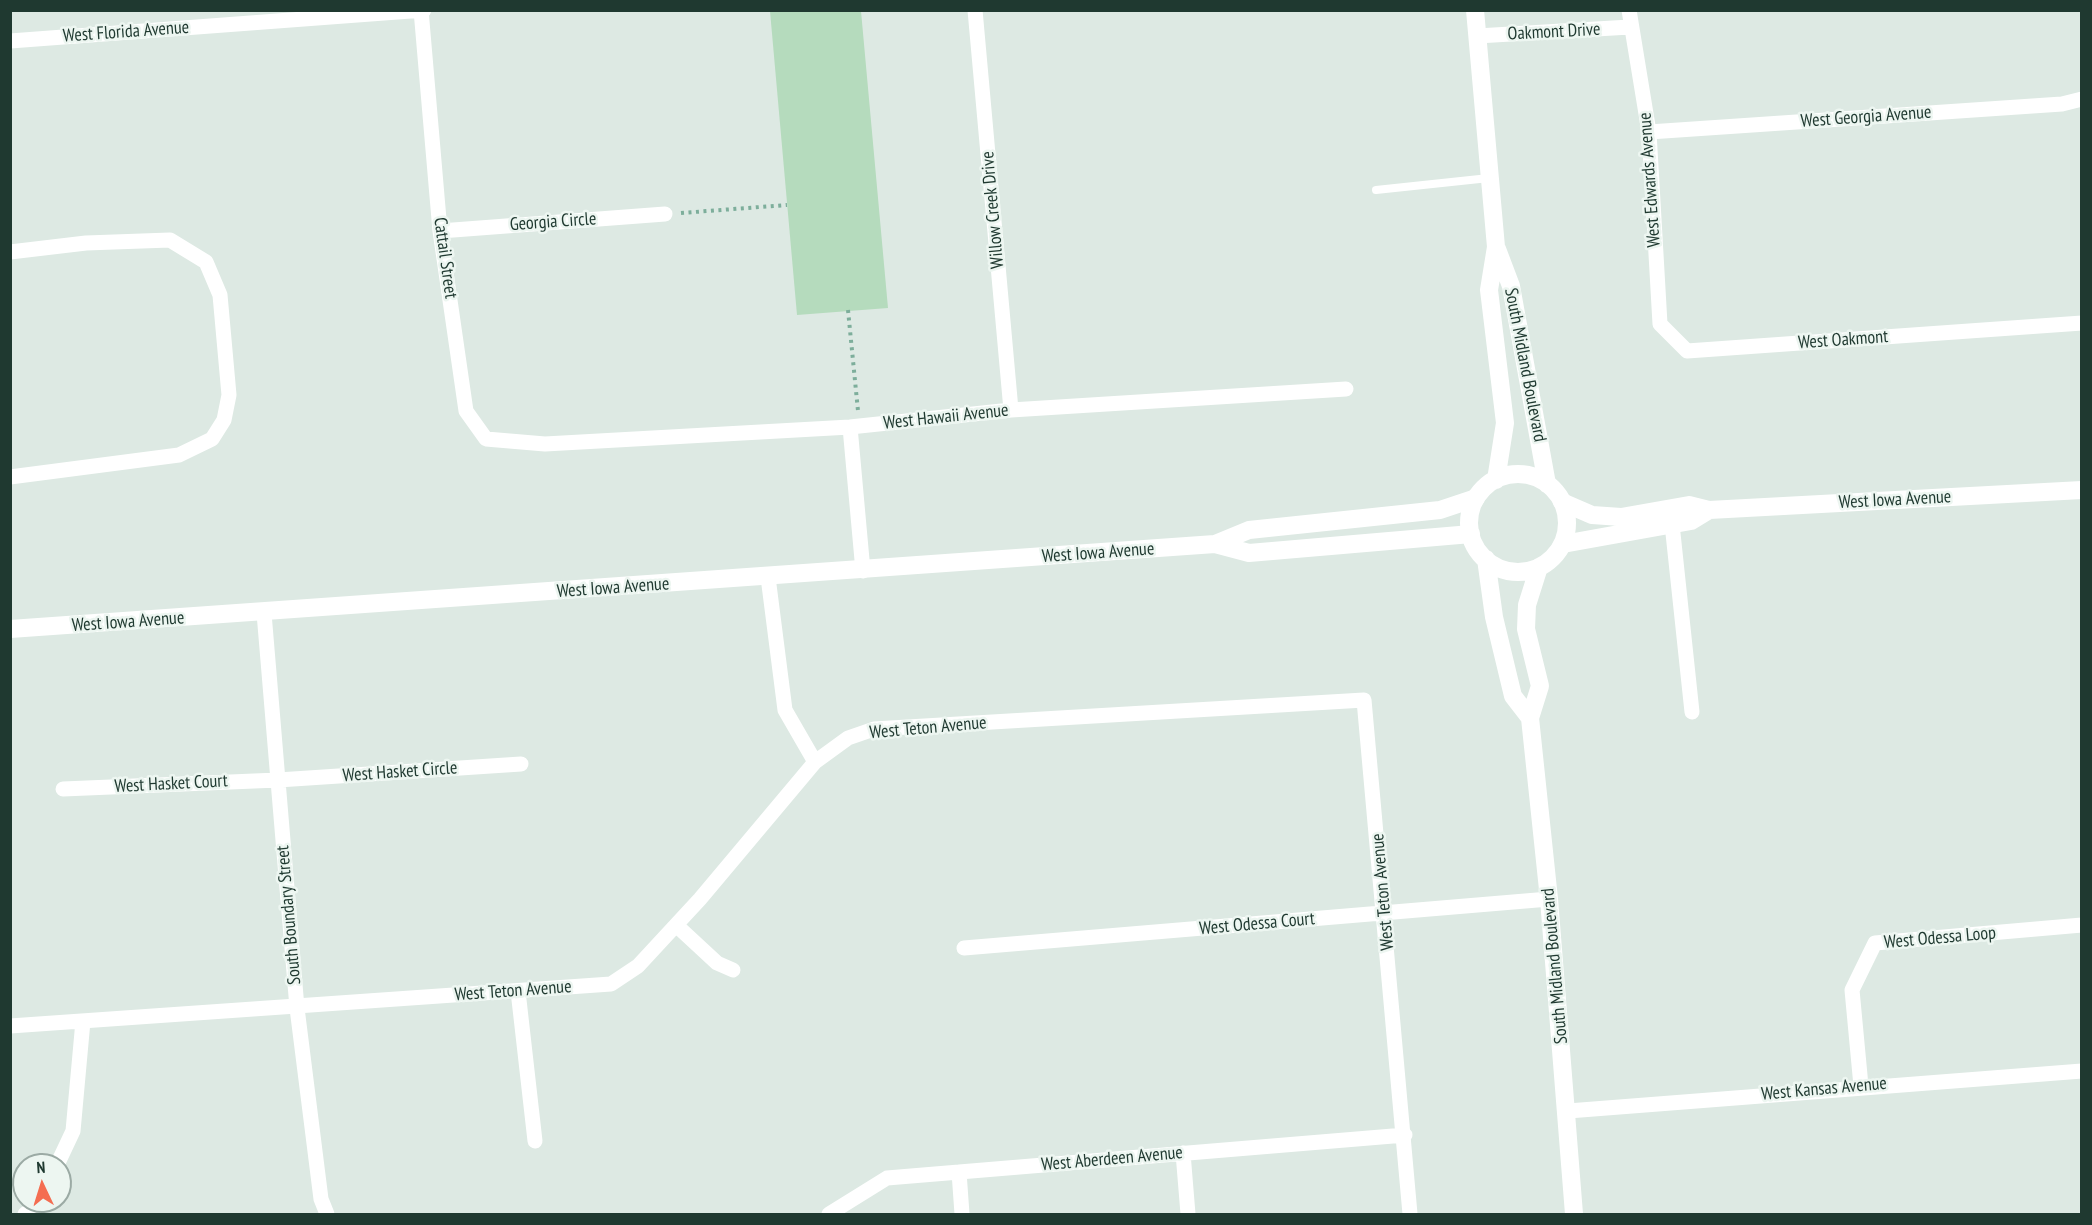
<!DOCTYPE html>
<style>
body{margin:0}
#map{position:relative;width:2092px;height:1225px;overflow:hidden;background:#dde9e3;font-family:"PT Sans Narrow",sans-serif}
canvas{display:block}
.frame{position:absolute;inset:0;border:12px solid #1f3930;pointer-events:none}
.north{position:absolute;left:12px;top:1153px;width:60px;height:60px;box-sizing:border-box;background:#edf6f1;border:2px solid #9baaa4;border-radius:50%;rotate:356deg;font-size:16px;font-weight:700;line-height:24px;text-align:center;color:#1f3930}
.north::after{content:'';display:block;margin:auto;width:21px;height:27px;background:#f46d51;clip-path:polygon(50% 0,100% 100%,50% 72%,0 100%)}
</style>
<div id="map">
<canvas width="2092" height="1225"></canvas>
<div class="frame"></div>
<div class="north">N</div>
</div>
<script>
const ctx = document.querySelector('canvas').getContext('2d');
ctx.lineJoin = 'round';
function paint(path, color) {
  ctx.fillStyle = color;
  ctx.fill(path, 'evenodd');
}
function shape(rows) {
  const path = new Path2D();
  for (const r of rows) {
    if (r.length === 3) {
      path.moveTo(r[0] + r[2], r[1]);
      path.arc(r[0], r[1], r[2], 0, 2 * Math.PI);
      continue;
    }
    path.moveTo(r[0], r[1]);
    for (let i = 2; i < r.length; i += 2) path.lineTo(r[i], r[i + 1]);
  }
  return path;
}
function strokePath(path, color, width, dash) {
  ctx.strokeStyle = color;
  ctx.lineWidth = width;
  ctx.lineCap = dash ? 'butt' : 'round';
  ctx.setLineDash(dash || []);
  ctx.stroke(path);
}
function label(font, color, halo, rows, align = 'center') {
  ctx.font = font + ' "PT Sans Narrow",sans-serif';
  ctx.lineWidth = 5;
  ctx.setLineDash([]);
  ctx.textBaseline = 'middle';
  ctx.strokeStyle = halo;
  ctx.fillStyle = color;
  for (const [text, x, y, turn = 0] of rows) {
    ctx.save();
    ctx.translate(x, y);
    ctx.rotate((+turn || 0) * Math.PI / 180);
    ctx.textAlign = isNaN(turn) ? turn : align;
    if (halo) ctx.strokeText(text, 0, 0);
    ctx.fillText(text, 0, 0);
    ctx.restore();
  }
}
paint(shape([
 [770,11,861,11,888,308,797,315]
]), '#b5dbbd');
strokePath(shape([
 [681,213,787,205],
 [848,310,858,411]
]), '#7dae9b', 4, [3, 4.5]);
strokePath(shape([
 [1376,190,1489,178]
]), '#fff', 8);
strokePath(shape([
 [421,10,440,231,466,411,486,439,545,444,850,427,1011,410,1346,389],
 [975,10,1011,410],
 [1629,10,1649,132,1660,324,1687,351,2082,323],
 [1477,36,1630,27],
 [10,41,424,10],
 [1649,132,2062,104,2082,99],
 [440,231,665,214],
 [10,252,86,243,170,240,206,262,220,295,229,395,224,420,212,439,179,455,10,477],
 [850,427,863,571],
 [1672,524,1692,712],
 [768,577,785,710,815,762],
 [264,613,297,1008,321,1199,327,1214],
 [63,789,278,780,521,764],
 [676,925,717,963,733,970],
 [964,948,1549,899],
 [518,991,535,1141],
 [10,1026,611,984,638,966,700,899,815,762,848,738,874,729,1364,700,1410,1214],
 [1861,1086,1852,990,1875,943,2082,925],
 [1568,1111,2082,1071],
 [1183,1153,1188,1214],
 [57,1165,73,1131,83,1021],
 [959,1172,962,1214],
 [25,1214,35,1208,38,1201],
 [829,1214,887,1178,1405,1135]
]), '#fff', 15);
strokePath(shape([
 [1562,502,1592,515,1621,517,1689,505,1709,510,2082,490],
 [1215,544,1249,553,1471,534],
 [1563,544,1691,521,1709,510],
 [10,629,1215,544,1249,530,1440,510,1476,498]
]), '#fff', 18);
strokePath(shape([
 [1475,10,1496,247,1489,290,1505,423,1496,480],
 [1497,249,1511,286,1547,484],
 [1518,523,49],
 [1486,559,1494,617,1513,696,1530,718],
 [1539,567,1527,605,1526,629,1540,686,1530,718,1549,899,1574,1214]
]), '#fff', 18);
label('18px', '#1f3930', '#edf6f1', [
 ["West Florida Avenue",126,32,-4],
 ["Oakmont Drive",1554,32,-3],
 ["West Georgia Avenue",1866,117,-4],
 ["West Edwards Avenue",1650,180,-94],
 ["Willow Creek Drive",993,210,-95],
 ["Georgia Circle",553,222,-4],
 ["Cattail Street",445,258,82],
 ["West Oakmont",1843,340,-4],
 ["South Midland Boulevard",1525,365,79],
 ["West Hawaii Avenue",946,417,-6],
 ["West Iowa Avenue",1895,500,-3],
 ["West Iowa Avenue",1098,553,-4],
 ["West Iowa Avenue",613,588,-4],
 ["West Iowa Avenue",128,622,-4],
 ["West Teton Avenue",928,728,-5],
 ["West Hasket Circle",400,772,-4],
 ["West Hasket Court",171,784,-3],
 ["West Teton Avenue",1383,892,-95],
 ["South Boundary Street",289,915,-95],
 ["West Odessa Court",1257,924,-5],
 ["West Odessa Loop",1940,938,-5],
 ["South Midland Boulevard",1555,966,-95],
 ["West Teton Avenue",513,991,-4],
 ["West Kansas Avenue",1824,1089,-5],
 ["West Aberdeen Avenue",1112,1159,-5]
]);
</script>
